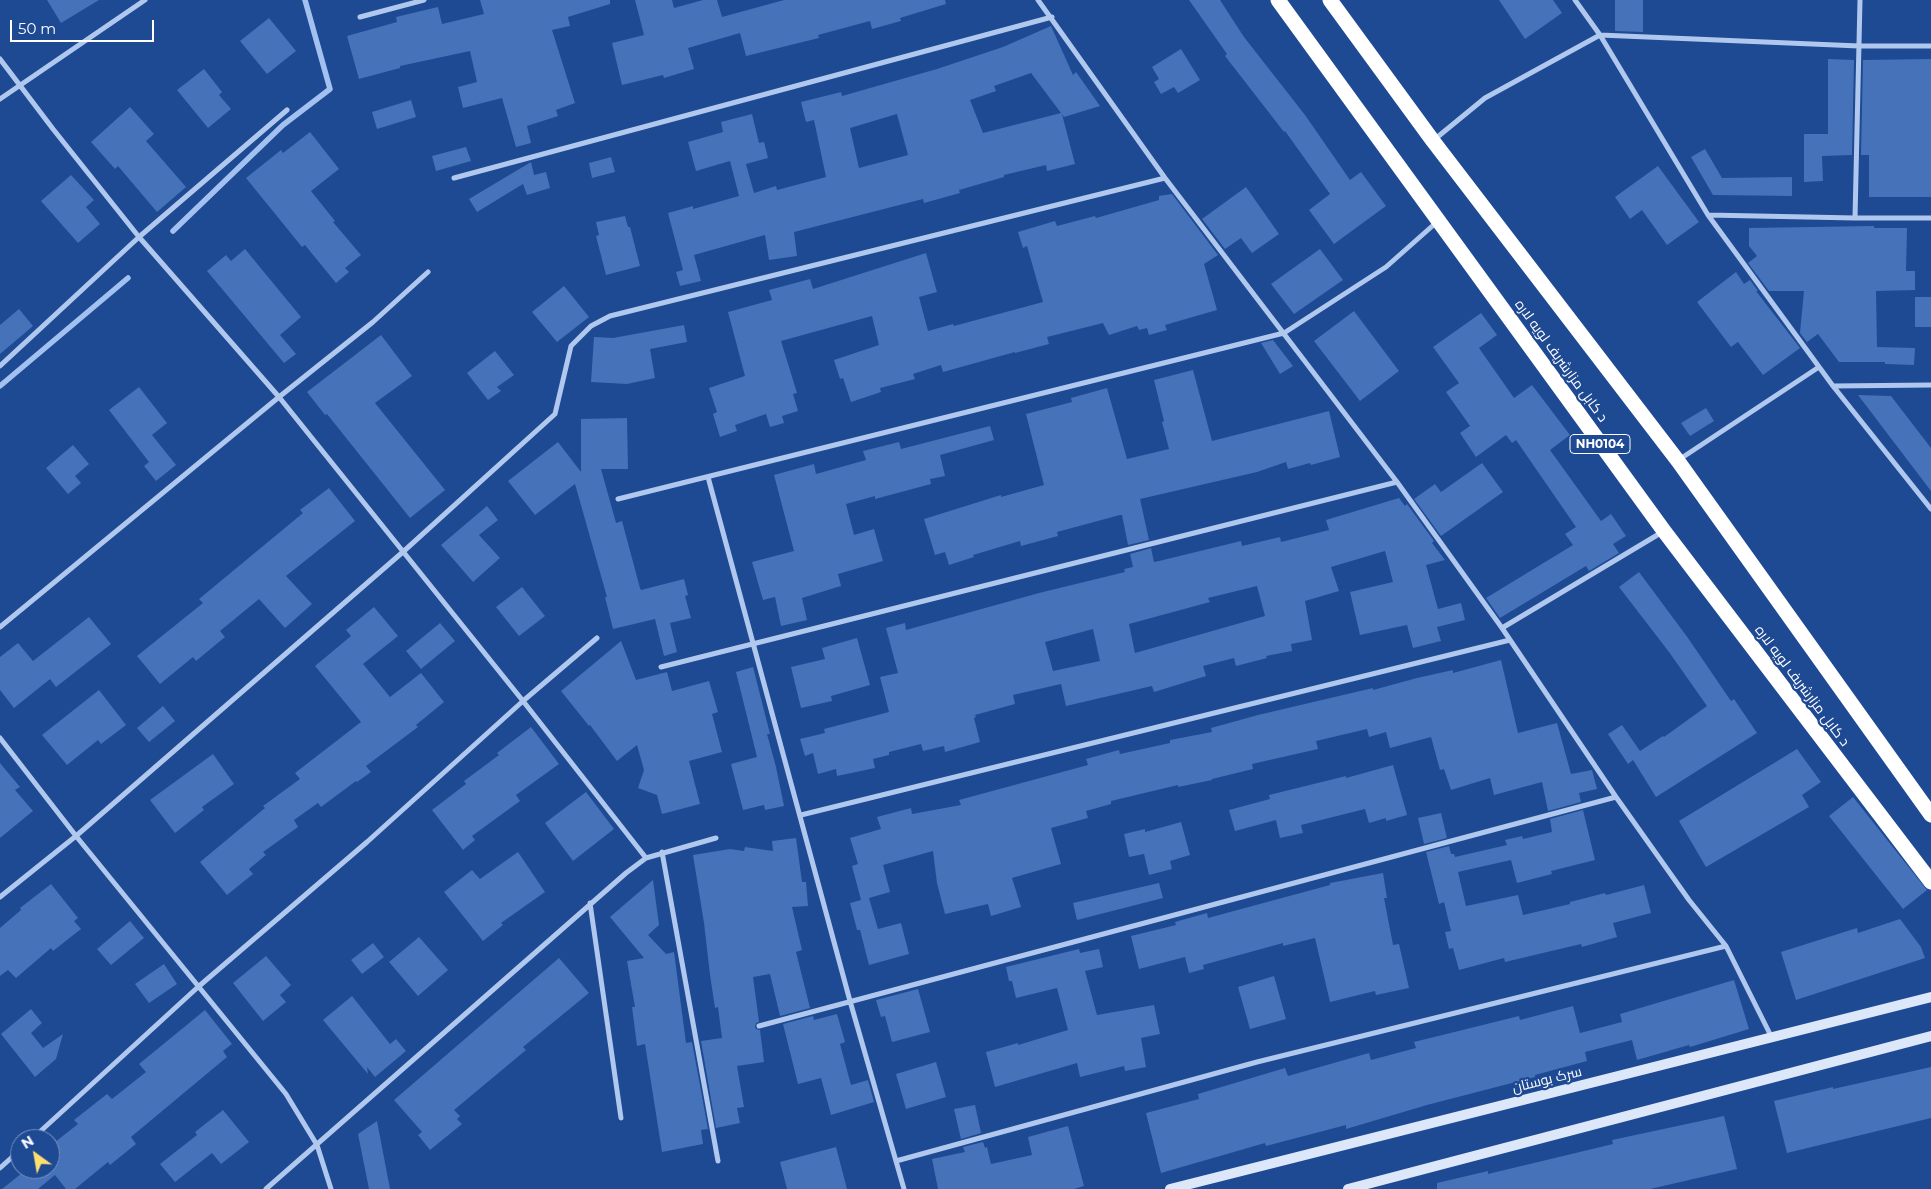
<!DOCTYPE html>
<meta charset="utf-8">
<style>
body{margin:0}
#map{position:relative;width:1931px;height:1189px;overflow:hidden;background:#1e4993;font-family:Montserrat,sans-serif}
canvas{display:block}
.north{position:absolute;left:10px;top:1129px;width:50px;height:50px;box-sizing:border-box;background:#1e4993;border:1px solid #7892be;border-radius:50%;rotate:328deg;font-size:14px;font-weight:700;line-height:20px;text-align:center;color:#fff}
.north::after{content:'';display:block;margin:auto;width:18px;height:22px;background:#fdde6f;clip-path:polygon(50% 0,100% 100%,50% 72%,0 100%)}
.scale{position:absolute;left:10px;top:20px;width:144px;height:22px;box-sizing:border-box;border:2px solid #fff;border-top:0;padding-left:6px;font-size:15px;line-height:18px;white-space:nowrap;color:#fff;-webkit-text-stroke:4px #1e4993;paint-order:stroke}
</style>
<div id="map">
<canvas width="1931" height="1189"></canvas>
<div class="north">N</div>
<div class="scale">50 m</div>
</div>
<script>
const ctx = document.querySelector('canvas').getContext('2d');
ctx.lineJoin = 'round';
function shape(rows) {
  const path = new Path2D();
  for (const r of rows) {
    path.moveTo(r[0], r[1]);
    for (let i = 2; i < r.length; i += 2) path.lineTo(r[i], r[i + 1]);
  }
  return path;
}
function strokePath(path, color, width, dash) {
  ctx.strokeStyle = color;
  ctx.lineWidth = width;
  ctx.lineCap = dash ? 'butt' : 'round';
  ctx.setLineDash(dash || []);
  ctx.stroke(path);
}
function paint(path, color) {
  ctx.fillStyle = color;
  ctx.fill(path, 'evenodd');
}
function label(font, color, halo, rows, align = 'center') {
  ctx.font = font + ' Montserrat,Cairo,sans-serif';
  ctx.lineWidth = 4.5;
  ctx.setLineDash([]);
  ctx.textBaseline = 'middle';
  ctx.strokeStyle = halo;
  ctx.fillStyle = color;
  for (const [text, x, y, turn = 0] of rows) {
    ctx.save();
    ctx.translate(x, y);
    ctx.rotate((+turn || 0) * Math.PI / 180);
    ctx.textAlign = isNaN(turn) ? turn : align;
    if (halo) ctx.strokeText(text, 0, 0);
    ctx.fillText(text, 0, 0);
    ctx.restore();
  }
}
strokePath(shape([
 [173,231,283,125,330,89,305,0],
 [0,386,128,278]
]), '#a3c1f0', 5.5);
paint(shape([
 [47,0,99,0,61,23],
 [480,0,610,0,610,4,568,17,570,26,552,30,575,103,556,110,558,116,527,126,531,143,516,147,502,98,463,108,458,87,477,82,470,51,400,66,400,68,359,79,347,36,397,22,396,17,438,7,442,24,484,14],
 [635,0,672,0,674,8,703,0,717,0,722,17,784,0,945,0,946,4,900,18,901,21,872,29,870,21,818,35,819,38,746,56,740,33,688,48,694,69,664,78,663,75,622,85,612,43,644,35],
 [1189,0,1220,0,1244,37,1305,115,1350,180,1361,172,1386,206,1334,244,1309,210,1330,194,1285,131,1284,132,1225,56,1227,54],
 [1499,0,1553,0,1562,13,1525,39],
 [1615,0,1643,0,1643,32,1615,31],
 [269,18,296,51,267,74,240,41],
 [1051,26,1073,75,1076,72,1100,106,1064,117,1062,114,1075,164,1047,171,1046,165,1004,175,1004,177,959,190,960,193,924,203,923,199,794,232,797,256,769,260,765,235,694,255,701,281,680,286,676,272,683,270,668,213,693,206,693,209,739,196,730,161,696,171,688,142,723,132,721,122,752,114,759,143,764,142,768,158,746,164,754,193,776,186,777,190,826,177,814,120,806,122,801,102,841,92,842,96,937,69,1003,47],
 [1031,73,1061,113,983,133,970,100,996,91,994,86],
 [897,114,908,155,859,168,850,128],
 [1181,49,1200,80,1178,93,1174,87,1161,94,1154,82,1159,79,1152,67],
 [1828,59,1854,60,1852,155,1822,156,1823,181,1804,182,1804,134,1828,134],
 [1931,59,1931,197,1869,197,1869,155,1861,155,1863,60],
 [204,69,222,92,219,95,231,109,208,128,177,90],
 [411,100,416,117,377,129,372,112],
 [130,107,154,134,146,141,186,187,157,212,118,166,115,169,91,142],
 [310,132,339,169,311,191,335,221,333,222,361,255,345,268,349,272,336,283,305,245,302,247,246,178,281,150,283,153],
 [466,147,471,161,436,171,432,156],
 [1705,149,1722,178,1792,177,1792,196,1713,195,1691,157],
 [611,157,615,172,592,178,589,163],
 [531,162,534,175,546,172,550,188,527,195,523,184,477,212,469,199],
 [1658,166,1699,222,1667,245,1642,210,1630,219,1615,197],
 [71,175,94,200,86,207,100,224,78,243,41,201],
 [1246,187,1279,234,1252,253,1241,238,1225,249,1202,219],
 [1172,194,1218,255,1204,264,1217,310,1165,325,1167,330,1149,335,1147,328,1139,330,1137,326,1109,335,1103,323,1047,337,1049,344,1015,353,1015,352,943,372,941,365,913,374,915,379,880,388,881,392,851,402,843,378,840,379,834,360,879,345,872,316,781,341,797,393,793,394,798,411,782,416,784,423,770,427,766,414,735,425,737,431,720,437,713,414,717,412,709,388,745,376,728,312,772,300,769,290,810,279,813,289,926,253,937,292,919,297,928,331,953,324,954,326,1043,302,1027,246,1023,248,1018,232,1055,221,1057,226,1095,216,1096,218,1159,200,1159,196],
 [625,216,628,227,630,227,640,266,606,275,596,236,599,235,596,222],
 [1874,226,1874,228,1907,228,1906,271,1915,271,1915,290,1876,291,1877,347,1915,348,1914,365,1885,364,1885,362,1839,362,1818,334,1807,342,1800,333,1804,291,1769,291,1748,263,1757,256,1749,246,1749,228],
 [245,249,301,317,280,335,296,354,284,363,207,271,226,255,231,261],
 [1320,249,1343,280,1294,314,1271,284],
 [1736,272,1744,284,1750,280,1758,291,1756,291,1800,348,1763,375,1738,342,1731,347,1697,302],
 [564,286,589,317,557,342,532,312],
 [1915,297,1931,297,1931,327,1915,327],
 [19,309,33,326,0,354,0,325],
 [1354,311,1399,371,1360,401,1314,341],
 [1481,313,1497,335,1479,348,1514,398,1532,385,1570,435,1550,450,1601,521,1611,514,1626,536,1613,544,1619,553,1589,571,1586,566,1500,618,1486,598,1573,545,1565,534,1576,527,1516,440,1512,443,1506,435,1476,457,1460,433,1470,426,1446,392,1459,383,1433,347],
 [684,325,687,342,650,349,655,378,627,384,591,382,594,337,613,338],
 [381,335,412,376,375,403,445,490,410,518,327,414,325,415,307,392],
 [1273,340,1293,366,1280,374,1261,343],
 [495,351,514,375,497,387,501,391,488,400,467,373],
 [1193,370,1212,441,1329,411,1340,457,1311,465,1310,463,1288,469,1286,462,1257,472,1140,499,1149,540,1128,545,1122,515,1120,515,1057,532,1058,536,1021,546,1020,541,973,555,974,557,949,565,945,552,935,555,924,519,1001,495,1001,497,1044,485,1026,414,1072,402,1071,398,1107,388,1127,459,1169,449,1162,422,1164,421,1154,380],
 [139,387,167,423,152,435,176,465,156,481,144,466,149,462,109,410],
 [1858,395,1891,396,1931,448,1931,491],
 [1706,408,1714,421,1690,436,1681,423],
 [627,418,628,469,601,469,616,523,622,521,640,588,641,590,684,579,688,595,685,596,691,618,670,623,677,652,664,656,655,619,613,629,605,597,607,597,575,484,535,515,508,481,558,442,581,472,581,419],
 [990,426,994,440,940,455,945,476,930,479,931,484,875,499,875,496,846,504,854,535,874,529,883,561,838,574,841,586,802,598,807,620,781,626,775,597,763,600,752,562,794,551,774,475,814,464,816,474,866,460,863,451,899,442,901,449],
 [73,445,89,464,75,476,81,483,68,494,46,468],
 [1482,463,1503,492,1441,536,1414,499,1435,484,1441,492],
 [329,488,355,521,286,576,312,604,285,628,259,599,220,631,225,637,196,661,193,657,160,684,137,656,203,603,199,599,303,513,300,510],
 [1399,498,1405,506,1407,504,1434,541,1432,543,1445,560,1426,565,1438,609,1461,603,1465,620,1437,627,1441,641,1413,648,1407,625,1360,635,1350,592,1393,582,1385,551,1331,567,1339,591,1305,601,1312,640,1291,644,1292,651,1266,656,1267,658,1236,666,1234,658,1203,666,1206,676,1154,692,1152,686,1066,706,1061,684,1013,695,1015,704,975,715,976,717,974,718,980,742,945,752,944,746,923,751,921,744,889,752,889,755,873,759,875,768,861,771,837,776,836,769,818,774,813,753,805,756,800,739,825,733,824,729,889,712,880,677,898,673,886,628,905,623,906,630,1039,593,1125,572,1124,569,1133,567,1130,554,1151,548,1154,562,1159,561,1241,541,1242,546,1280,537,1281,542,1329,530,1326,520],
 [1257,586,1265,616,1135,653,1129,624,1210,602,1208,598],
 [1093,629,1100,661,1053,671,1045,642],
 [487,506,498,520,479,535,500,558,473,582,441,545],
 [1639,572,1688,638,1731,701,1734,699,1757,733,1656,797,1633,760,1628,764,1608,734,1622,725,1640,751,1663,736,1664,737,1707,706,1669,652,1619,587],
 [522,587,545,616,519,636,496,607],
 [374,607,398,636,363,664,390,697,421,673,444,702,416,725,418,727,366,766,371,772,357,782,356,781,321,807,318,803,294,820,298,827,263,852,266,855,249,869,253,874,227,895,200,862,265,808,263,806,300,779,295,773,361,722,315,666,351,636,346,630],
 [89,617,111,644,56,687,50,679,14,708,0,690,0,657,18,643,33,661],
 [440,623,455,641,421,669,406,651],
 [857,638,870,685,831,696,832,701,801,708,791,667,825,659,822,648],
 [621,641,636,680,667,672,672,691,709,681,718,712,712,714,722,752,689,761,700,804,662,814,657,795,638,788,644,770,637,745,617,761,590,725,589,726,561,691],
 [1501,660,1518,733,1557,723,1571,774,1592,770,1597,789,1579,793,1581,802,1548,811,1542,782,1494,795,1490,778,1451,790,1444,769,1440,770,1431,737,1390,748,1386,732,1369,737,1367,729,1316,741,1318,749,1252,764,1253,769,1212,779,1212,780,1178,787,1178,785,1111,801,1111,804,1086,811,1088,818,1051,828,1061,864,1012,878,1021,907,991,916,988,904,945,914,937,883,933,851,883,865,890,892,869,898,878,929,901,923,909,954,869,965,860,930,857,930,850,903,861,900,852,866,858,864,850,838,881,829,877,817,911,808,912,814,961,805,959,800,1088,765,1086,759,1119,750,1120,754,1170,743,1170,740,1212,732,1211,728,1258,715,1373,688,1373,690,1417,678,1453,670,1453,673],
 [753,667,770,734,767,734,776,767,784,806,765,810,764,805,743,810,731,764,757,757,736,672],
 [99,690,126,725,101,744,98,740,67,765,42,735],
 [163,706,175,721,149,742,137,728],
 [531,727,559,764,516,795,520,801,472,836,475,840,463,850,432,810,466,784,464,781,499,755,497,753],
 [1797,749,1821,782,1802,795,1809,807,1706,867,1679,821],
 [213,754,234,784,202,807,204,810,175,833,150,800],
 [0,763,20,787,15,790,33,811,0,838],
 [1393,765,1407,815,1386,821,1386,818,1369,823,1365,809,1301,825,1303,833,1280,838,1276,820,1235,831,1229,810,1270,799,1269,795,1346,776,1346,778],
 [586,792,614,829,573,861,545,823],
 [1853,797,1927,890,1903,909,1829,816],
 [1583,810,1595,860,1551,871,1552,874,1517,883,1511,860,1458,872,1466,906,1518,895,1523,915,1570,904,1570,902,1605,893,1606,895,1644,885,1651,913,1613,923,1617,937,1582,947,1581,944,1505,962,1504,958,1459,970,1453,948,1449,949,1445,932,1451,931,1444,902,1439,904,1426,852,1449,846,1451,854,1454,854,1455,857,1507,845,1505,840,1522,836,1523,839,1552,832,1550,819],
 [1441,813,1447,838,1424,844,1418,818],
 [1181,822,1190,855,1170,861,1172,869,1149,875,1144,854,1129,857,1124,834,1145,829,1145,832],
 [796,838,802,882,806,882,808,906,792,907,802,950,796,952,810,1008,780,1016,770,974,753,977,759,1022,756,1023,755,1027,756,1029,760,1030,764,1062,737,1066,744,1107,737,1108,740,1123,716,1128,701,1041,722,1038,718,1007,715,1008,710,975,704,923,693,855,730,849,744,851,745,847,773,851,772,841],
 [518,852,545,892,501,923,503,925,483,941,444,892,472,870,480,879],
 [1383,873,1387,898,1384,898,1393,945,1399,944,1409,988,1376,995,1375,991,1330,1002,1315,938,1283,946,1283,943,1203,965,1204,969,1189,973,1185,957,1139,969,1131,936,1176,925,1175,922,1207,913,1208,918,1330,885,1330,883],
 [653,880,659,925,648,935,666,954,674,952,686,1043,692,1042,708,1129,701,1130,703,1144,662,1152,645,1044,637,1046,632,1007,635,1007,627,961,644,958,610,917],
 [1159,883,1163,898,1077,920,1073,903],
 [51,884,78,918,74,921,81,929,53,951,51,948,16,978,8,970,0,976,0,928,21,910,20,908],
 [1900,919,1921,947,1925,958,1796,1000,1781,952,1857,928,1858,933],
 [130,921,144,938,111,965,97,949],
 [419,937,448,970,418,996,389,962],
 [373,943,384,957,362,974,351,960],
 [1079,949,1080,953,1099,949,1103,967,1085,971,1097,1015,1154,1005,1160,1034,1141,1038,1146,1067,1125,1071,1124,1066,1080,1077,1077,1063,995,1087,986,1052,1018,1043,1018,1045,1068,1030,1057,988,1016,998,1012,981,1009,981,1006,967],
 [266,956,291,985,280,995,286,1002,263,1021,233,983],
 [559,958,589,993,523,1047,526,1050,454,1110,460,1116,457,1119,462,1124,430,1150,418,1135,422,1132,394,1100],
 [164,964,177,984,149,1003,135,984],
 [1274,976,1286,1019,1250,1029,1238,987],
 [1734,980,1749,1029,1690,1047,1689,1045,1637,1060,1632,1040,1585,1052,1587,1061,1535,1075,1535,1077,1427,1105,1346,1129,1346,1125,1266,1146,1265,1143,1161,1173,1146,1113,1199,1099,1198,1094,1285,1068,1288,1076,1369,1053,1371,1060,1416,1048,1414,1042,1519,1016,1520,1020,1573,1006,1580,1033,1622,1022,1620,1014],
 [918,989,930,1032,892,1042,885,1016,881,1017,876,1000],
 [352,996,390,1044,396,1039,406,1051,375,1077,367,1067,368,1074,323,1020],
 [31,1009,42,1023,31,1033,43,1048,63,1034,56,1059,35,1077,1,1034],
 [205,1010,232,1044,223,1051,227,1057,131,1137,136,1144,110,1165,108,1162,75,1189,66,1189,55,1175,38,1189,2,1189,27,1169,50,1169,50,1146,78,1124,74,1120,107,1094,112,1099,146,1072,139,1064],
 [837,1014,845,1042,840,1044,851,1085,868,1080,874,1102,831,1115,821,1078,798,1084,783,1024,813,1016,814,1020],
 [936,1062,946,1097,906,1109,896,1074],
 [1931,1067,1931,1118,1787,1153,1774,1101,1833,1087,1833,1089],
 [975,1105,981,1133,961,1139,954,1109],
 [223,1110,249,1142,221,1164,212,1153,175,1182,160,1164,197,1135,195,1132],
 [1724,1116,1737,1169,1650,1189,1437,1189,1437,1183,1488,1171,1488,1174,1613,1144,1612,1140],
 [377,1121,390,1189,369,1189,358,1134],
 [1068,1126,1084,1186,1074,1189,938,1189,932,1159,965,1152,963,1147,983,1142,985,1148,987,1147,991,1164,1032,1155,1028,1137],
 [836,1147,847,1189,787,1189,780,1162]
]), '#4672ba');
strokePath(shape([
 [1038,0,1165,178,1397,482,1502,628,1616,797,1689,900,1726,946,1772,1038],
 [1575,0,1600,35,1708,215,1833,386,1931,509],
 [360,17,424,0],
 [0,59,53,129,139,237,279,397,523,701,646,858],
 [0,99,145,0],
 [1435,139,1485,98,1600,35,1859,46,1931,46],
 [454,178,1052,17],
 [1708,215,1855,218,1931,218],
 [1855,218,1860,0],
 [0,366,139,237,287,110],
 [1833,386,1931,385],
 [1680,459,1819,367],
 [708,477,850,1001,904,1189],
 [618,499,1284,333,1386,267,1438,221],
 [0,627,279,397,373,322,428,272],
 [1502,628,1664,531],
 [661,667,1397,482],
 [0,738,76,836,286,1094,317,1145,331,1189],
 [801,815,1510,640],
 [662,852,718,1161],
 [0,897,76,836,404,551,555,414,571,346,591,326,610,316,1165,178],
 [590,903,621,1118],
 [759,1026,1616,797],
 [32,1139,198,987,367,842,523,701,597,638],
 [896,1161,1257,1062,1726,946],
 [0,1168,20,1150],
 [266,1189,626,873,646,858,716,838]
]), '#b0c8ee', 5);
strokePath(shape([
 [1170,1189,1931,997],
 [1348,1189,1931,1036]
]), '#dde7fa', 10);
strokePath(shape([
 [1278,0,1664,531,1931,882],
 [1330,0,1433,141,1678,461,1931,815]
]), '#fff', 15);
for (const [x, y, w] of [
 [1600,444,60]
]) {
  const box = new Path2D();
  box.roundRect(x - w / 2, y - 9.5, w, 19, 4);
  ctx.fillStyle = '#1e4993';
  ctx.fill(box);
  strokePath(box, '#fff', 1);
}
label('bold 12px', '#fff', null, [
 ["NH0104",1600,444]
]);
label('14px', '#fff', '#1e4993', [
 ["د کابل مزارشریف لویه لاره",1561,361,54],
 ["د کابل مزارشریف لویه لاره",1802,686,53],
 ["سرک بوستان",1547,1080,-14]
]);
</script>
